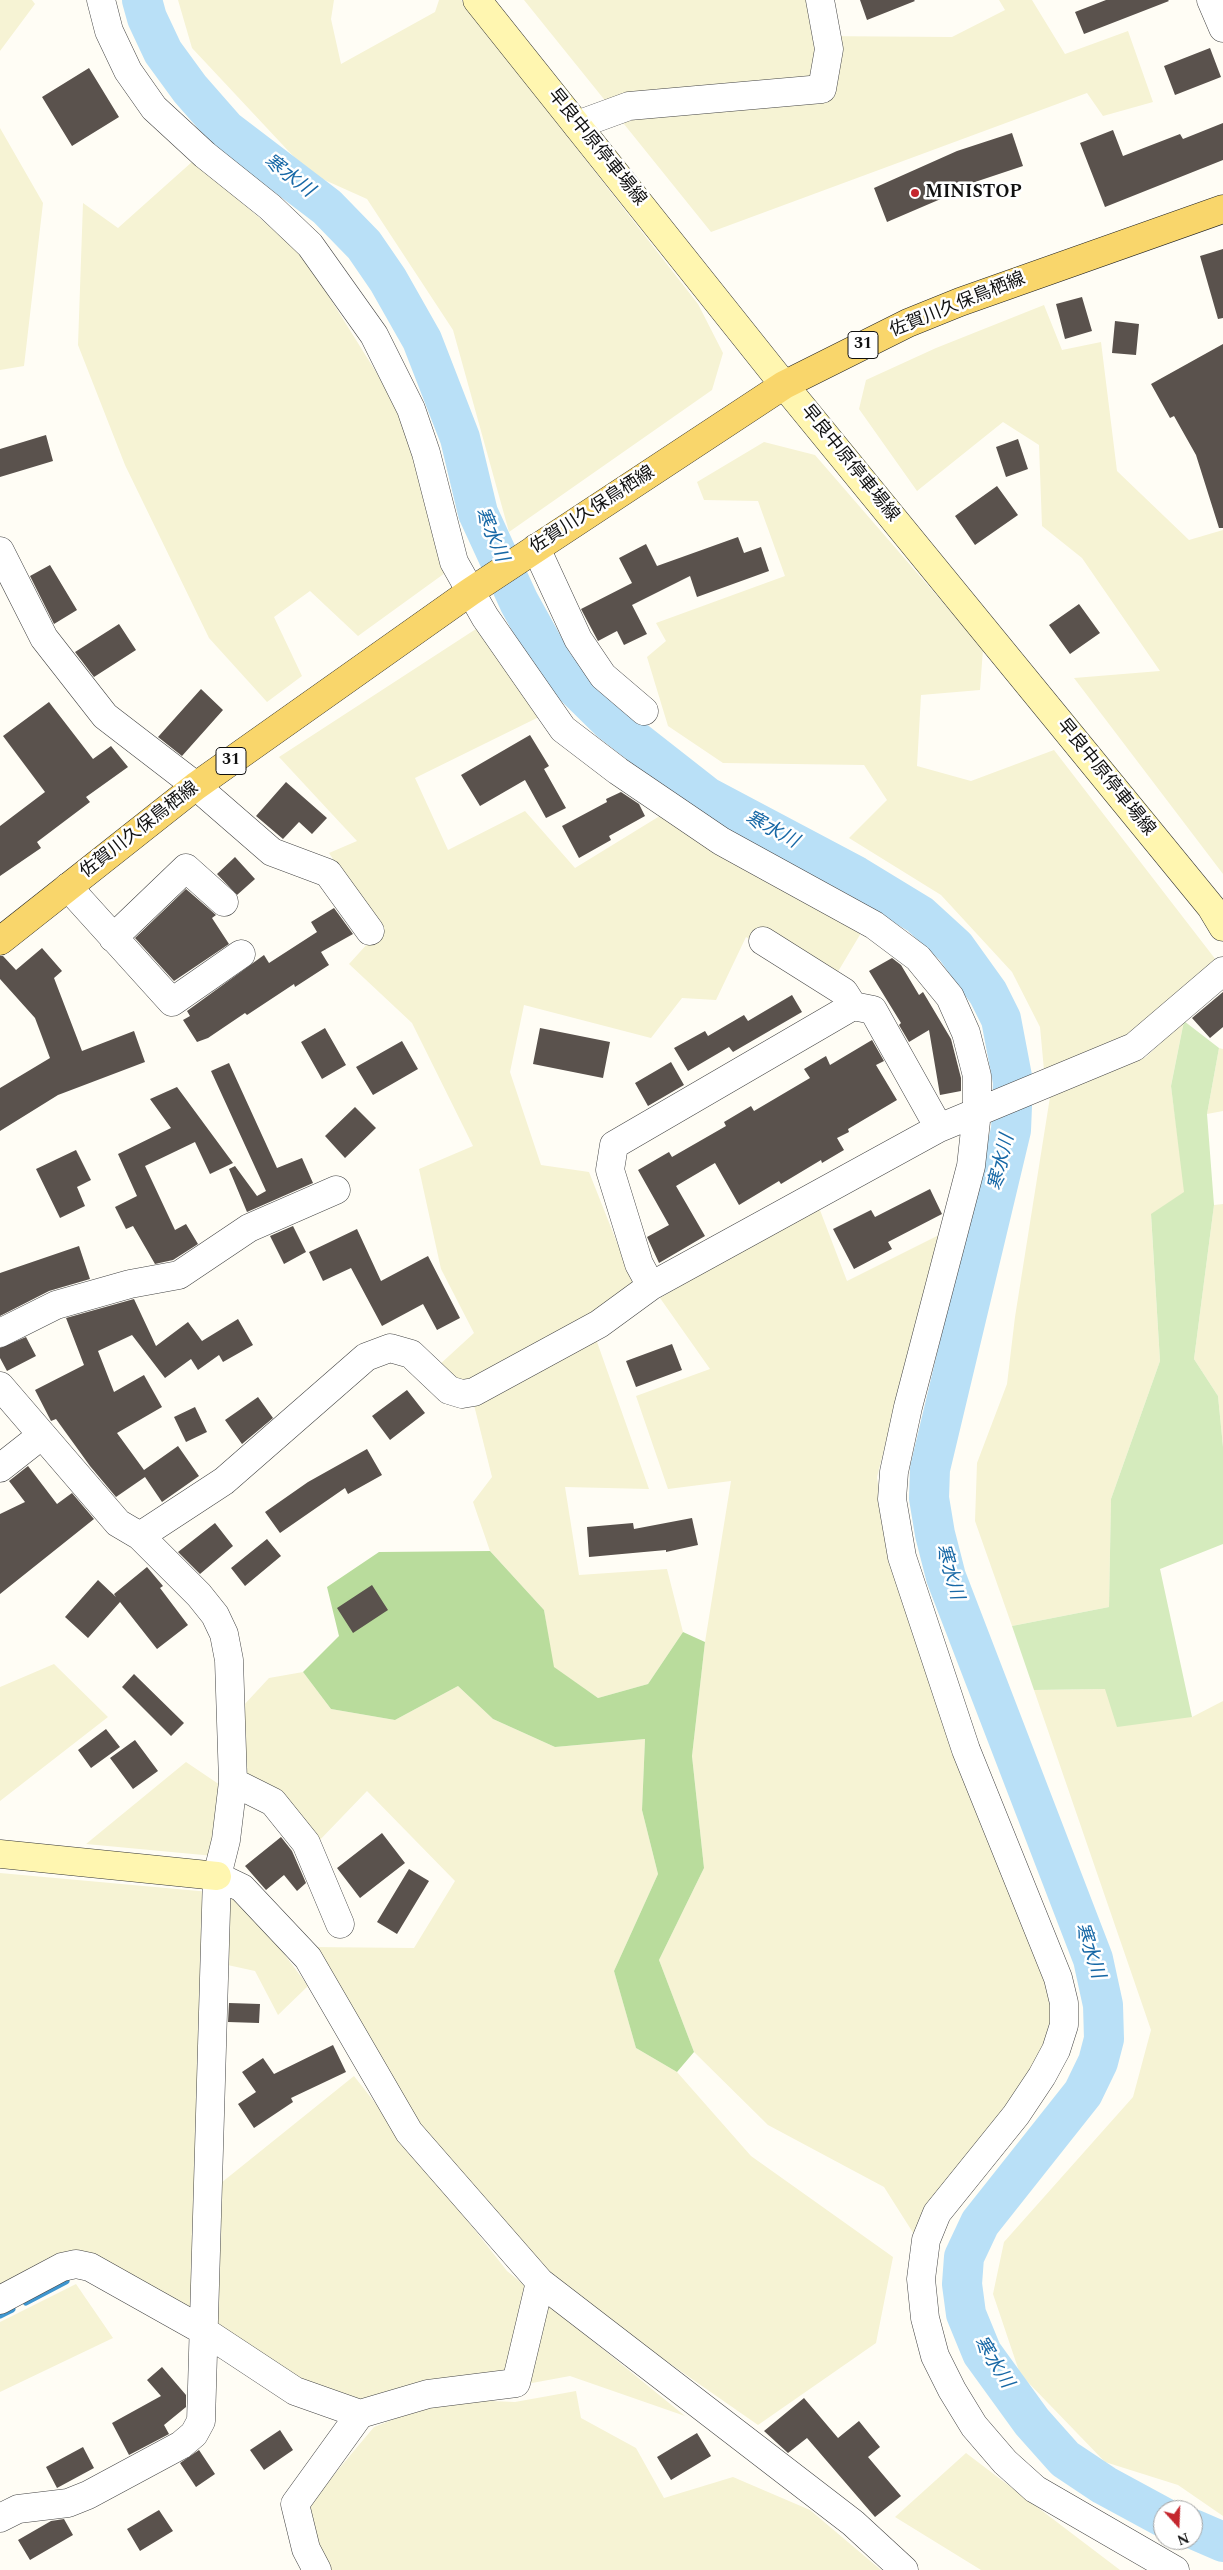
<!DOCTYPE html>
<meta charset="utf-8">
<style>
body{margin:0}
#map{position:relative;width:1223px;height:2570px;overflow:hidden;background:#fffdf5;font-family:Spectral,serif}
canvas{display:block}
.north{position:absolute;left:1153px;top:2500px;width:50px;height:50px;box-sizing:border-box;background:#fff;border:1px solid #a0a0a0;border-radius:50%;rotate:160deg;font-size:14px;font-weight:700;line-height:20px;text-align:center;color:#111}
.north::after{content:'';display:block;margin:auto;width:18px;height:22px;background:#c4262e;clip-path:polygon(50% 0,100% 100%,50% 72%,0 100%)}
</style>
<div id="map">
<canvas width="1223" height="2570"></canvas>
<div class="north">N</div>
</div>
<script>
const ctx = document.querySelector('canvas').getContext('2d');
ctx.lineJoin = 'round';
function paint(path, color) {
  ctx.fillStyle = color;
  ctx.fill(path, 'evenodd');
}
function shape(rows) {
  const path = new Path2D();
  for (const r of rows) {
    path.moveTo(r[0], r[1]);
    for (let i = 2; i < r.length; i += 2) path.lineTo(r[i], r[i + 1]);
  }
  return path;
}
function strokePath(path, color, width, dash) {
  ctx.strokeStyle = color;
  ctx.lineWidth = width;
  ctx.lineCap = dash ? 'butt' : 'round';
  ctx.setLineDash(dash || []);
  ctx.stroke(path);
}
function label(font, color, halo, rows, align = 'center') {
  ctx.font = font + ' Spectral,"Noto Sans JP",serif';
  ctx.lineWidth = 5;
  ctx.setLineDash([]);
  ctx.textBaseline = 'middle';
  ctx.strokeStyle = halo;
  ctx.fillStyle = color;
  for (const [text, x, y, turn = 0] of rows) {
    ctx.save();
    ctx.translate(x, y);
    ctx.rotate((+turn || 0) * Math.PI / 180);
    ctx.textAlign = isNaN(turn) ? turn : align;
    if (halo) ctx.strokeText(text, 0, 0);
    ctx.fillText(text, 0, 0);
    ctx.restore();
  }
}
paint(shape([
 [0,0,32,0,35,4,0,51],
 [178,0,334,0,331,19,341,64,435,12,439,0,461,0,698,304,723,353,712,390,509,532,453,330,367,199,309,173,192,48],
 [524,0,809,0,814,36,952,37,1005,10,999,0,1032,0,1065,54,1128,31,1153,102,1103,116,1087,93,711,232],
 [0,128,43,203,24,366,0,370],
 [193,161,303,255,401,412,445,573,358,636,310,591,274,617,302,676,267,702,209,638,125,465,78,345,83,203,118,228],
 [1044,305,1062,350,1101,342,1117,471,1189,540,1223,530,1223,874,1074,678,1160,671,1082,558,1042,526,1039,445,1003,422,917,491,859,409,866,380,936,348],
 [764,442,815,455,983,649,980,690,921,695,917,766,971,781,1054,750,1216,960,1131,1033,1044,1070,1040,1027,1012,972,941,895,849,838,887,800,864,765,723,763,668,726,647,657,666,641,656,623,785,576,758,501,704,500,697,482],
 [479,627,545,714,415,778,448,850,525,811,575,868,663,814,864,928,827,990,746,937,716,1000,682,998,651,1038,524,1005,510,1072,541,1165,589,1172,633,1283,582,1321,471,1386,438,1366,474,1333,441,1269,419,1169,473,1146,412,1023,349,964,379,931,329,853,357,841,279,757],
 [1184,1021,1171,1086,1185,1192,1151,1215,1160,1361,1111,1499,1109,1607,1012,1626,975,1521,977,1463,1007,1384,1015,1317,1050,1097,1146,1057],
 [1219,1048,1223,1049,1223,1111,1207,1114],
 [1223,1204,1223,1447,1218,1396,1194,1359,1214,1205],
 [818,1205,847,1281,939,1235,877,1477,887,1551,1050,1973,1060,2025,917,2239,884,2187,768,2125,694,2052,659,1960,704,1868,692,1756,705,1642,731,1481,668,1489,636,1396,710,1369,660,1298],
 [596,1339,649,1489,565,1487,579,1575,667,1569,683,1632,648,1684,598,1698,553,1667,544,1610,490,1551,473,1502,492,1477,474,1405],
 [54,1664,108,1717,0,1801,0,1687],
 [303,1672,331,1709,395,1720,458,1686,493,1719,555,1747,645,1739,642,1810,658,1874,614,1971,636,2048,677,2072,751,2156,893,2257,876,2343,758,2425,537,2271,413,2115,311,1947,414,1948,455,1881,367,1791,316,1844,245,1776,243,1706,269,1678],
 [1105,1689,1192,1717,1223,1701,1223,2516,1178,2485,1105,2462,1020,2374,993,2294,1004,2242,1133,2097,1151,2030,1034,1690],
 [186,1762,220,1785,214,1856,86,1844],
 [0,1873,210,1892,195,2321,76,2250,0,2289],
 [225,1896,247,1904,308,1986,278,2015,255,1971,223,1964],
 [354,2076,507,2271,685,2416,570,2376,532,2383,437,2382,363,2407,306,2385,209,2331,221,2183],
 [76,2284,113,2338,0,2392,0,2322],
 [576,2391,581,2418,636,2448,664,2498,733,2477,810,2510,881,2570,327,2570,306,2508,374,2427,445,2399,515,2402],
 [966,2453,1120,2570,981,2570,895,2517]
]), '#f6f3d4');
paint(shape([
 [1184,1021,1219,1048,1207,1114,1214,1205,1194,1359,1218,1396,1223,1447,1223,1544,1160,1569,1192,1717,1117,1727,1105,1689,1034,1690,1012,1626,1109,1607,1111,1499,1160,1361,1151,1214,1184,1192,1171,1086]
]), '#d5ebbd');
paint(shape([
 [490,1551,544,1610,554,1667,598,1698,648,1684,683,1632,705,1642,692,1756,704,1868,659,1960,694,2052,677,2072,636,2048,614,1971,658,1874,642,1810,645,1739,555,1747,493,1719,458,1686,395,1720,331,1709,303,1672,339,1636,327,1587,379,1552]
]), '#b9dc9c');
strokePath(shape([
 [26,2302,66,2281],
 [0,2315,12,2309]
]), '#3f96cf', 7);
strokePath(shape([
 [142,0,147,18,163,52,190,89,226,130,327,207,364,245,388,280,422,340,460,438,478,513,519,602,555,667,610,721,707,797,856,876,920,915,955,947,988,993,1001,1019,1013,1082,1011,1130,930,1469,929,1498,935,1534,946,1577,1093,1959,1103,2005,1104,2039,1098,2062,1083,2093,980,2223,964,2257,962,2284,966,2314,982,2353,1032,2422,1065,2459,1104,2485,1163,2517],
 [1193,2529,1223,2542]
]), '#b9e0f7', 40);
paint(shape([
 [860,0,914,0,915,1,867,20],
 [1106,0,1168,0,1169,1,1084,34,1075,12],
 [1210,48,1221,77,1175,95,1164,66],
 [89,68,119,117,72,146,42,97],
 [1223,123,1223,160,1105,207,1080,143,1113,130,1123,156,1180,134,1183,139],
 [1012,133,1023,166,948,191,950,195,887,222,874,188,957,151],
 [1223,249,1223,318,1218,319,1200,256],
 [1082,297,1092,331,1065,339,1056,304],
 [1115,321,1139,324,1136,355,1112,353],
 [1223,344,1223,528,1219,528,1196,455,1174,416,1170,418,1151,384],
 [46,435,53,461,0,477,0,449],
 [1018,439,1028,469,1006,477,996,447],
 [997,486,1018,515,975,545,955,516],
 [738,537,744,553,761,547,769,571,697,597,690,576,632,605,647,634,624,645,617,631,598,641,581,609,632,583,619,558,646,544,657,566],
 [50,565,77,610,54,624,30,576],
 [1079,604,1100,633,1070,654,1049,625],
 [119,624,136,650,94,677,75,652],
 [201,689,223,710,182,756,158,737],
 [49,702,93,759,111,746,128,767,86,797,90,802,37,842,41,848,0,876,0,826,45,792,3,736],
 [530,735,549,766,544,769,566,808,546,818,525,780,480,806,461,775],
 [286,782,327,818,312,834,299,822,283,839,256,816],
 [621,792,639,804,645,816,609,836,611,840,579,858,562,826,607,802,606,799],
 [235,857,255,879,237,895,217,874],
 [186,889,216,915,212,918,229,944,174,981,135,938],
 [334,908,353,934,321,952,329,965,295,987,294,984,247,1015,245,1013,208,1038,197,1042,183,1020,190,1016,187,1011,264,955,269,963,317,932,311,922],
 [42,948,62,971,54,978,82,1051,134,1031,145,1062,58,1095,0,1131,0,1088,50,1058,35,1018,0,979,0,956,3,956,16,970],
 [892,958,901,965,919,995,923,992,951,1039,961,1078,961,1091,940,1095,929,1030,909,1042,899,1025,901,1023,869,971],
 [1223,992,1223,1027,1210,1038,1192,1018],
 [792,995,802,1012,733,1052,729,1047,688,1071,674,1048,705,1031,708,1036,744,1015,748,1021],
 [325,1028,346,1065,322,1079,301,1042],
 [540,1028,610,1042,603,1078,533,1064],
 [872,1040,884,1061,876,1065,897,1100,848,1129,849,1132,837,1138,844,1150,822,1163,821,1160,781,1184,779,1181,739,1205,715,1163,676,1186,705,1236,659,1263,647,1237,669,1225,638,1170,669,1152,672,1157,726,1126,724,1122,751,1106,754,1111,810,1078,804,1069,826,1056,830,1065],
 [402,1041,418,1069,373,1095,356,1067],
 [671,1062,684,1085,648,1106,635,1083],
 [229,1063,277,1168,302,1158,313,1183,247,1212,229,1169,235,1166,257,1196,266,1191,211,1071],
 [177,1087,233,1163,210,1174,195,1142,145,1166,175,1230,186,1224,198,1244,173,1260,155,1264,133,1226,126,1229,115,1207,137,1196,118,1154,171,1128,150,1099],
 [355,1107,376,1128,345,1158,325,1136],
 [76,1150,91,1180,77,1187,85,1206,60,1218,36,1169],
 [930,1189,942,1214,888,1242,892,1249,854,1269,833,1229,871,1210,875,1217],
 [293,1226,306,1252,284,1264,270,1236],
 [357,1229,381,1281,428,1256,460,1318,437,1330,423,1304,382,1326,351,1268,323,1281,309,1252],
 [79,1246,90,1279,49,1291,0,1316,0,1273],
 [134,1299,156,1346,188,1322,202,1341,238,1319,253,1345,223,1362,219,1355,198,1370,191,1359,165,1378,132,1335,98,1351,114,1392,144,1375,162,1407,117,1433,144,1470,178,1446,199,1476,162,1502,145,1477,116,1497,90,1466,56,1419,51,1421,35,1390,84,1365,66,1318],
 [26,1337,36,1356,7,1371,0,1358,0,1348],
 [672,1344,682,1370,636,1387,626,1361],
 [407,1390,425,1413,390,1440,372,1416],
 [258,1397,273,1418,242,1444,225,1420],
 [195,1407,207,1432,186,1442,174,1417],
 [367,1449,382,1475,348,1494,345,1488,280,1533,265,1512,308,1482],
 [28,1466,57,1504,72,1493,94,1519,0,1594,0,1514,25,1502,9,1481],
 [692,1518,698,1545,666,1552,666,1550,589,1557,587,1527,633,1523,634,1529],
 [215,1523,233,1546,200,1574,178,1552],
 [267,1539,281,1556,245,1586,231,1568],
 [147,1567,163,1586,160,1588,188,1625,157,1649,120,1602,88,1638,65,1617,98,1580,116,1597,114,1594],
 [372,1585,388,1610,353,1633,337,1608],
 [134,1674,184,1723,171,1736,122,1687],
 [106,1729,120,1747,91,1768,78,1750],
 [135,1740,158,1771,133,1789,110,1758],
 [382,1833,405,1863,360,1898,337,1868],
 [281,1837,292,1851,306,1883,297,1891,284,1875,266,1890,245,1866],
 [409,1869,429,1881,397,1934,377,1922],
 [229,2003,260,2004,259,2023,228,2022],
 [333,2045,346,2072,291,2098,293,2102,254,2128,238,2104,256,2092,242,2072,263,2058,274,2074],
 [162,2367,186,2395,186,2407,164,2425,169,2434,129,2455,112,2423,161,2396,147,2380],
 [804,2398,838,2438,859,2421,880,2447,868,2457,901,2496,875,2517,807,2438,788,2453,764,2431],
 [280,2430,293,2450,264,2470,250,2450],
 [697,2433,711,2456,671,2480,657,2457],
 [83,2447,94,2468,57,2488,46,2467],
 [199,2450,215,2474,196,2487,180,2463],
 [159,2510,173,2531,140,2551,127,2529],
 [64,2519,73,2535,30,2560,18,2540,51,2521]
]), '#5a524d');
const street = shape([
 [101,0,109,31,128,71,154,108,205,155,270,207,310,245,374,335,411,409,426,453,454,562,485,617,563,729,618,771,721,841,874,925,918,958,950,997,966,1033,977,1076,977,1112,971,1166,908,1407,894,1472,892,1499,902,1557,966,1750,1058,1978,1064,2003,1064,2025,1056,2050,1042,2076,1016,2115,937,2213,926,2240,921,2279,925,2318,935,2356,952,2390,974,2426,1005,2462,1035,2489,1175,2570],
 [1211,0,1223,28],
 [577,125,629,106,822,89,829,49,820,0],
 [536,548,578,639,603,676,644,711],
 [0,551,44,638,105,716,196,786,272,852,328,873,370,931],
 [68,887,172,1002,241,954],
 [113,938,186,868,224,902],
 [763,941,844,992,853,1006],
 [651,1286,639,1264,610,1170,614,1145,853,1006,873,1010,939,1128],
 [0,1333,56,1305,130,1284,179,1275,249,1228,336,1190],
 [0,1386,118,1523,140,1536,199,1595,215,1615,224,1634,229,1660,233,1782,226,1840,217,1876,201,2421,194,2434,181,2445,88,2495,68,2503,18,2509,0,2518],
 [0,1468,42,1435],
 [140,1536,224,1481,366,1357,390,1348,411,1354,449,1390,462,1394,474,1392,599,1324,651,1286,939,1128,1134,1047,1223,971],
 [233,1782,273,1802,306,1843,340,1924],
 [217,1876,242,1888,308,1958,409,2132,540,2282,853,2523,904,2570],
 [0,2300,62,2267,76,2264,90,2267,204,2331,295,2391,360,2414,428,2394,516,2383,540,2282],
 [317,2570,306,2549,295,2504,360,2414]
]);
const secondary = shape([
 [477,0,784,385,1211,907,1223,927],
 [0,1854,217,1876]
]);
const primary = shape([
 [0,941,196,786,470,592,784,385,908,323,960,302,1223,209]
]);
strokePath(street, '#444', 29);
strokePath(secondary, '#333', 29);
strokePath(primary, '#222', 29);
strokePath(street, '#fff', 28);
strokePath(secondary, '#fff6b0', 28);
strokePath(primary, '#f9d66b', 28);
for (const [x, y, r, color] of [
 [915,193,5,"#c4262e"]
]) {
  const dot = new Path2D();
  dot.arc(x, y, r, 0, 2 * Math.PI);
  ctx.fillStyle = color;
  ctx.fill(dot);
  strokePath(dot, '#fff', 2);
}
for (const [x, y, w] of [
 [863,345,30],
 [231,761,30]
]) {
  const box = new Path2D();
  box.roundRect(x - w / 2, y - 13.5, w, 27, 4);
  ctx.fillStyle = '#fff';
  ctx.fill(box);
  strokePath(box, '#111', 1);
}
label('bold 16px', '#111', null, [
 ["31",863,345],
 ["31",231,761]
]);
label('18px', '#111', '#fff', [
 ["早良中原停車場線",596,148,51],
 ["佐賀川久保鳥栖線",958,306,-22],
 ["早良中原停車場線",849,464,51],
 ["佐賀川久保鳥栖線",593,511,-33],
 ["早良中原停車場線",1105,778,51],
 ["佐賀川久保鳥栖線",140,831,-38]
]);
label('bold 18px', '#111', '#fff', [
 ["MINISTOP",925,193]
], 'left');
label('italic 19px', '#1768a6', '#fff', [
 ["寒水川",288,177,37],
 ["寒水川",490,535,67],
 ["寒水川",771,831,28],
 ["寒水川",1003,1163,-77],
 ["寒水川",948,1572,74],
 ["寒水川",1088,1951,72],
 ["寒水川",992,2363,58]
]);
</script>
